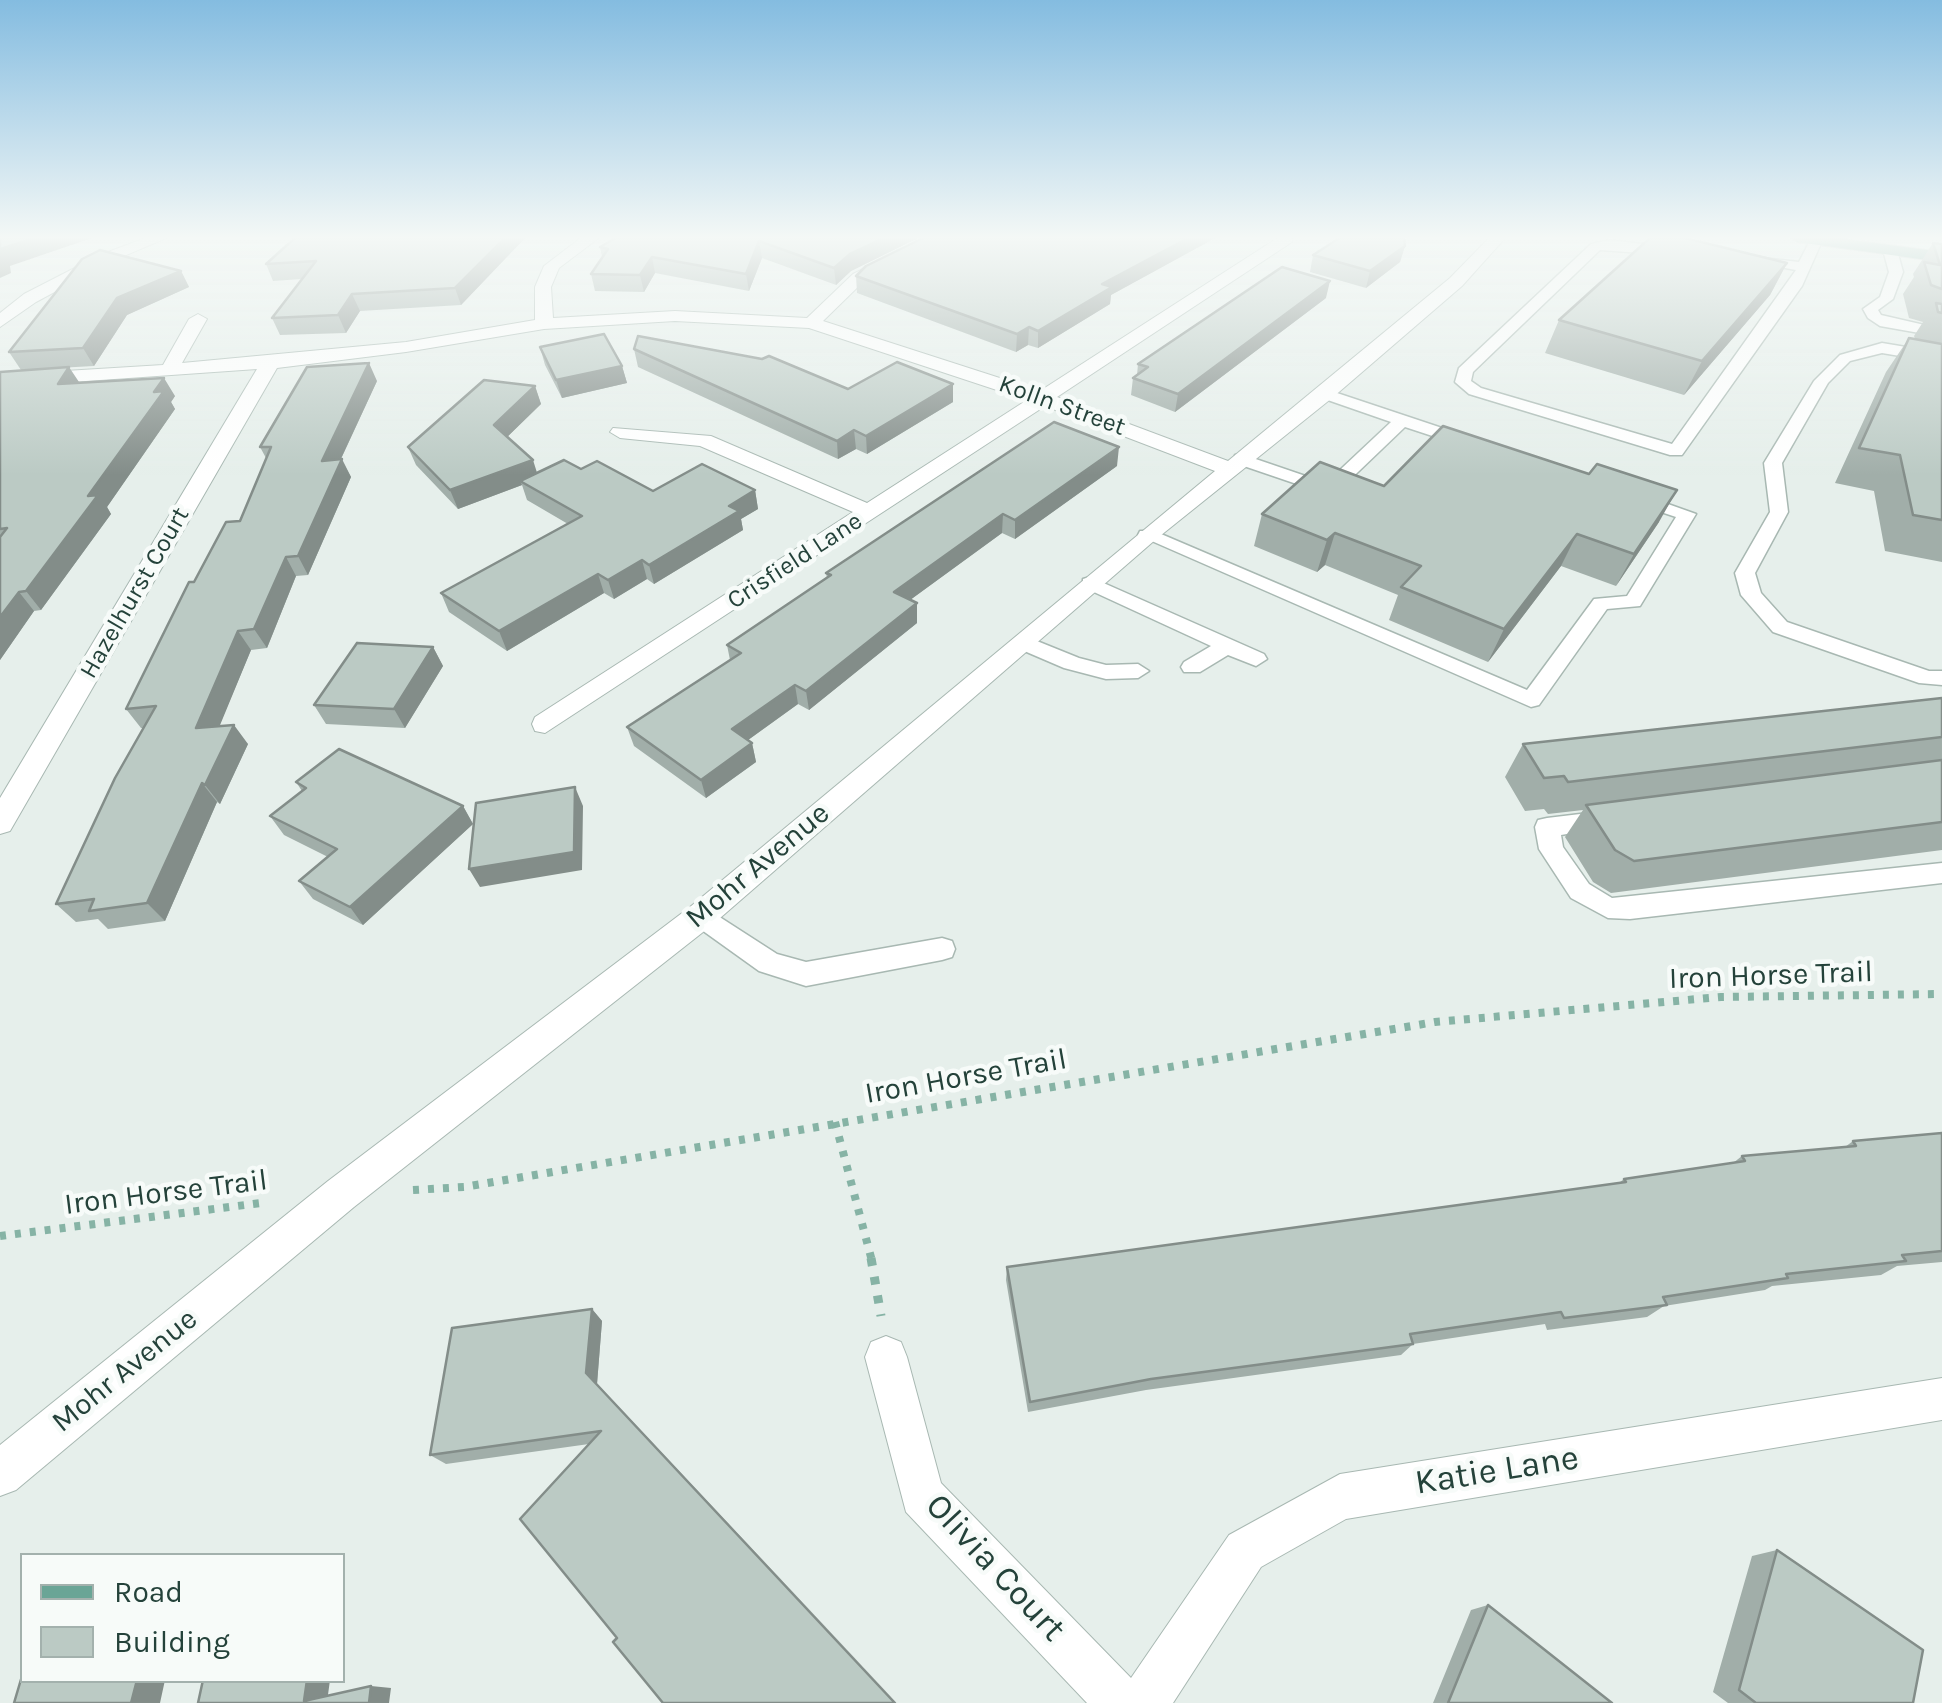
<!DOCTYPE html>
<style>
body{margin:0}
#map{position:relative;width:1942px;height:1703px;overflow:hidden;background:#e6efeb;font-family:Karla,sans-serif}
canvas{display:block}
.legend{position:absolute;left:20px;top:1553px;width:325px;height:130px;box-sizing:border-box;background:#f7fbf9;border:2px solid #a3b1ad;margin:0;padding:12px 18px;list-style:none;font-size:30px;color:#24423a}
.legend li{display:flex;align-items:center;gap:20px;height:50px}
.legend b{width:50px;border:2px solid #a3b1ad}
</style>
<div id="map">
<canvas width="1942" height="1703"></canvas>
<ul class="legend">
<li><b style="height:12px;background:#6aa596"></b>Road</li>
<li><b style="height:28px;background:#bbcac4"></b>Building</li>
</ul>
</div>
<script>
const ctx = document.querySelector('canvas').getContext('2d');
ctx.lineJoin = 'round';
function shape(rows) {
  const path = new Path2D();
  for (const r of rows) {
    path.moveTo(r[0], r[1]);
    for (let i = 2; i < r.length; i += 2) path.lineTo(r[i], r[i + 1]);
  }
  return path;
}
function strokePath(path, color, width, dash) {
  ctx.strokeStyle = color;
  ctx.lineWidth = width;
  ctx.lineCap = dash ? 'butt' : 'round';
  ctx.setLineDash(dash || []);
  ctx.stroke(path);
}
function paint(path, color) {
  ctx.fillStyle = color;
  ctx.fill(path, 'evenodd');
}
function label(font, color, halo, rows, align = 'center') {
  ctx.font = font + ' Karla,sans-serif';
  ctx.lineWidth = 9;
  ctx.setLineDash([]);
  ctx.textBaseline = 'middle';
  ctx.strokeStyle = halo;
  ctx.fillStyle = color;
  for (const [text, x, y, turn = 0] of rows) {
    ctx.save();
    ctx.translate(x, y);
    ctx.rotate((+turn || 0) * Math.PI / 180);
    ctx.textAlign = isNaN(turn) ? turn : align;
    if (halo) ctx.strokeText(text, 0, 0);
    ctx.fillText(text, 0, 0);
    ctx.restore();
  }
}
const lane = shape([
 [1812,237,1823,239,1802,286,1682,455,1670,455,1469,394,1455,382,1459,368,1591,244,1610,240,1674,248,1676,251,1669,255,1600,250,1473,372,1471,381,1481,388,1672,444,1796,270,1747,261,1754,257,1799,262,1812,237],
 [1890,246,1897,250,1903,272,1893,299,1878,310,1881,315,1942,329,1942,337,1880,326,1868,318,1863,309,1880,297,1889,272,1883,250,1890,246],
 [1882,343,1942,353,1942,363,1882,353,1850,361,1828,383,1782,463,1788,512,1755,573,1761,593,1787,622,1929,671,1942,671,1942,685,1919,683,1773,632,1741,595,1735,573,1770,512,1764,463,1814,381,1840,355,1882,343],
 [1325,389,1472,438,1474,442,1466,447,1405,427,1335,494,1329,495,1235,463,1235,455,1241,454,1326,483,1391,422,1319,397,1317,394,1325,389],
 [1637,493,1696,514,1640,606,1607,609,1539,705,1531,707,1138,535,1140,531,1154,531,1527,690,1594,599,1627,596,1676,517,1631,502,1631,494,1637,493],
 [1090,577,1264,654,1267,659,1256,666,1228,655,1200,672,1184,672,1181,667,1184,662,1211,646,1083,587,1083,579,1090,577],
 [1022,635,1079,658,1106,665,1138,664,1149,671,1138,678,1106,679,1064,668,1015,647,1012,642,1022,635],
 [1605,811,1614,814,1617,820,1614,826,1561,835,1563,847,1589,884,1612,898,1942,863,1942,883,1630,919,1608,918,1571,898,1539,849,1535,827,1538,820,1547,818,1605,811],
 [701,905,777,954,806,962,942,938,952,941,955,949,952,957,942,960,806,986,759,971,692,923,688,916,692,909,701,905]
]);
const street = shape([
 [148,237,169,237,112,261,36,302,0,327,0,313,24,294,100,255,148,237],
 [582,237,600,237,559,268,551,287,553,318,675,311,807,318,853,274,928,237,948,237,865,280,823,321,1040,391,1279,237,1292,237,1292,242,1057,397,1228,461,1450,278,1490,237,1506,237,1462,286,1332,398,1155,540,712,925,354,1207,16,1490,0,1496,0,1445,328,1181,690,907,1215,471,1045,406,545,733,535,731,532,724,535,717,853,512,700,446,620,438,610,432,613,428,711,436,867,503,1027,400,809,328,675,321,544,329,406,352,277,368,10,831,0,834,0,798,257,369,0,387,0,375,163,365,189,319,198,314,207,319,182,363,406,342,535,320,535,287,544,266,582,237],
 [886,1336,901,1342,907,1357,941,1483,1131,1678,1229,1535,1340,1474,1942,1378,1942,1420,1346,1519,1261,1567,1173,1703,1087,1703,906,1512,865,1357,871,1342,886,1336]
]);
const primary = shape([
 [1789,237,1829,237,1942,252,1942,262,1797,242,1789,237]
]);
strokePath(lane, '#a8b8b2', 3);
strokePath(street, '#a8b8b2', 2);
strokePath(primary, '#c2cac8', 2);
strokePath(shape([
 [835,1122,872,1261],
 [413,1190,464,1187,1435,1022,1721,997,1942,994],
 [0,1236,261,1203]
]), '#86b3a5', 8, [6, 9]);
strokePath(shape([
 [871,1258,881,1316]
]), '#86b3a5', 9, [8, 11]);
paint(lane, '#fff');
paint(street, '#fff');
paint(primary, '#6aa596');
paint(shape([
 [296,237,526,237,461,305,360,311,346,333,280,335,272,318,302,279,273,281,266,264],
 [617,237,920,237,851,271,836,285,762,258,749,291,655,273,644,292,595,291,591,274,602,257,600,247],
 [925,237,1217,237,1111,295,1110,304,1038,348,1028,345,1016,352,857,293,856,276],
 [1933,243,1942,244,1942,562,1885,551,1874,491,1835,483,1886,372,1909,338,1915,339,1914,336,1923,322,1909,318,1903,294,1914,277,1913,274],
 [1405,246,1400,262,1366,288,1310,272,1313,255],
 [1787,263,1770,295,1684,395,1545,353,1559,320],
 [181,271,189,287,127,315,94,366,21,370,9,352],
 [1326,298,1175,412,1131,395,1133,378,1137,375,1138,364],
 [540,347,622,366,627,383,562,398,545,365],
 [634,349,848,389,953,384,953,402,867,454,856,449,838,459,638,367],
 [0,372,175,396,171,402,175,409,107,507,111,514,41,610,34,611,0,660],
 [377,381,341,459,351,477,308,575,296,576,267,648,251,650,219,726,248,744,220,804,217,802,165,921,108,929,98,919,76,922,56,904,144,728,141,728,126,709,194,582,240,521,266,458,260,447],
 [535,386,541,404,507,437,537,473,581,469,653,491,755,490,758,509,741,519,743,530,654,584,647,579,614,599,604,593,507,651,449,612,441,593,568,524,527,500,522,485,458,509,416,465,408,447],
 [1117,466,1015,539,1002,533,910,600,917,603,917,623,809,710,798,704,748,740,752,743,756,762,706,798,634,746,627,727,730,660,727,645,827,578,826,573],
 [1384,486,1659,522,1616,586,1561,566,1488,662,1389,620,1398,595,1325,565,1317,572,1254,546,1262,514],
 [433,647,443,666,405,728,326,724,314,705],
 [1942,698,1942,850,1611,893,1593,882,1565,837,1583,810,1548,814,1544,809,1525,811,1505,777,1523,744],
 [296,782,463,806,473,824,363,925,313,899,299,881,328,857,284,835,270,816,302,791],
 [1942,1133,1942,1262,1897,1266,1881,1275,1772,1286,1765,1290,1664,1306,1647,1317,1547,1330,1545,1324,1413,1344,1401,1355,1146,1390,1028,1412,1006,1280,1007,1267,1619,1183,1624,1179,1733,1163,1742,1156,1845,1147,1853,1141],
 [592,1309,602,1321,597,1384,617,1638,589,1444,446,1464,430,1455],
 [1777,1550,1913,1703,1728,1703,1713,1692,1752,1556],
 [1488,1605,1612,1703,1433,1703,1471,1610]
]), '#a1aea9');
paint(shape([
 [37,237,95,237,10,266,11,273,0,278,0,249],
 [506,237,526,237,461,305,455,288],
 [886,237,920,237,851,271,836,285,834,268,850,254],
 [1190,237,1217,237,1111,295,1110,304,1038,348,1038,331,1102,284],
 [759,241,762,258,749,291,746,274],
 [1405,246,1400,262,1366,288,1370,271],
 [652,257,655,273,644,292,640,275],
 [1787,263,1770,295,1684,395,1702,361],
 [181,271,189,287,127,315,94,366,83,348,117,298],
 [1330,281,1326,298,1175,412,1178,394],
 [352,294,360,311,346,333,338,315],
 [1029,327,1028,345,1016,352,1017,334],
 [369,363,377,381,331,480,322,461],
 [622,366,627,383,562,398,556,380],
 [69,367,81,385,58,384],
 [164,378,175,396,171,402,175,409,107,507,111,514,41,610,26,591],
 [953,384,953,402,867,454,866,436],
 [535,386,541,404,501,443,494,425],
 [854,430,856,449,838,459,837,441],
 [1119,447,1117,466,1015,539,1015,520],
 [342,459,351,477,308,575,298,556],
 [533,460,539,479,520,481,522,485,458,509,450,490],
 [755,490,758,509,741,519,743,530,654,584,649,565,729,506],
 [1677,490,1659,522,1616,586,1634,554],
 [1003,514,1002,533,895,611,894,592],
 [1335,533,1325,565,1317,572,1327,540],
 [1577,534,1561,566,1488,662,1504,629],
 [286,557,296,576,267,648,254,629],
 [642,560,647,579,614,599,608,580],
 [598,574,604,593,507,651,499,631],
 [19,592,34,611,0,660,0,617],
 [917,603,917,623,809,710,806,691],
 [238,631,251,650,211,747,196,728],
 [433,647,443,666,405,728,394,709],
 [795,685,798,704,737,748,732,729],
 [234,725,248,744,220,804,205,785],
 [752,743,756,762,706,798,701,780],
 [202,783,217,802,165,921,147,903],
 [575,787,583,806,582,870,480,887,469,869],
 [463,806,473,824,363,925,350,907],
 [592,1309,602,1321,597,1384,897,1703,586,1373],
 [137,1680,165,1680,160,1703,131,1703],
 [307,1680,330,1680,327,1702,304,1701],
 [371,1686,391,1688,389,1703,369,1703]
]), '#838d89');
const building = shape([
 [0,237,37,237,0,249,0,237],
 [296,237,506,237,455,288,352,294,338,315,272,318,316,261,266,264,296,237],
 [617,237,886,237,850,254,834,268,759,241,746,274,652,257,640,275,591,274,608,249,600,247,617,237],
 [925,237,1190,237,1102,284,1112,287,1038,331,1029,327,1017,334,856,276,866,266,925,237],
 [1341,237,1404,237,1405,246,1370,271,1313,255,1341,237],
 [1651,237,1681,237,1787,263,1702,361,1559,320,1651,237],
 [1933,243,1942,244,1942,289,1931,285,1924,262,1940,265,1933,243],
 [100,250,181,271,117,298,83,348,9,352,82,259,100,250],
 [1282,267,1330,281,1178,394,1133,378,1148,367,1138,364,1282,267],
 [1936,303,1942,304,1942,313,1938,312,1936,303],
 [604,334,622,366,556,380,540,347,604,334],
 [638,336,762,359,769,356,848,389,897,362,953,384,866,436,854,430,837,441,634,349,638,336],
 [1909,338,1942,344,1942,520,1913,515,1900,455,1859,448,1909,338],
 [369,363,322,461,342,459,298,556,286,557,254,629,238,631,196,728,234,725,205,785,202,783,147,903,89,911,94,899,56,904,115,778,156,706,126,709,189,582,194,582,226,522,240,521,271,447,260,447,307,367,369,363],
 [69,367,58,384,164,378,154,392,164,391,88,496,98,495,26,591,19,592,0,617,0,537,7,528,0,529,0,372,69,367],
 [484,380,535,386,494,425,533,460,450,490,408,447,484,380],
 [1054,422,1119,447,1015,520,1003,514,894,592,917,603,806,691,795,685,732,729,752,743,701,780,627,727,741,653,727,645,831,575,826,573,1054,422],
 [1443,426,1589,474,1597,464,1677,490,1634,554,1577,534,1504,629,1401,587,1421,566,1335,533,1327,540,1262,514,1320,462,1384,486,1443,426],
 [564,460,581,469,597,461,653,491,702,464,755,490,729,506,739,511,649,565,642,560,608,580,598,574,499,631,441,593,582,516,520,481,564,460],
 [357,643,433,647,394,709,314,705,357,643],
 [1942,698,1942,737,1568,782,1564,776,1544,778,1523,744,1942,698],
 [339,749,463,806,350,907,299,881,337,849,270,816,306,788,296,782,339,749],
 [1942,760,1942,822,1634,861,1615,850,1586,805,1942,760],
 [575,787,574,852,469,869,476,803,575,787],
 [1942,1133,1942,1251,1902,1255,1906,1261,1786,1274,1788,1278,1663,1297,1667,1305,1564,1318,1561,1312,1410,1334,1413,1344,1151,1379,1030,1402,1007,1267,1626,1182,1624,1179,1745,1161,1742,1156,1856,1146,1853,1141,1942,1133],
 [592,1309,586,1373,895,1703,663,1703,613,1642,617,1638,520,1519,601,1431,430,1455,452,1328,592,1309],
 [1777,1550,1923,1650,1913,1703,1756,1703,1739,1690,1777,1550],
 [1488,1605,1612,1703,1448,1703,1488,1605],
 [22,1676,22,1680,137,1680,131,1703,14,1703,22,1676],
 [203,1680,307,1680,304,1701,371,1686,369,1703,198,1703,203,1680]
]);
paint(building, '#bbcac4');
strokePath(building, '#838d89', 2.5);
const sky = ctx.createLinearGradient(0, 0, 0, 475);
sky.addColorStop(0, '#84bce0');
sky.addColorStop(0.5, '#f4f8f6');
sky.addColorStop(1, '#f4f8f600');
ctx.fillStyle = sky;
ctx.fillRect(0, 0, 1942, 475);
label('25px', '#24423a', '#f7fbf9', [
 ["Kolln Street",1062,406,20],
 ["Crisfield Lane",795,561,-33],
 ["Hazelhurst Court",135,593,-60]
]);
label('30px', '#24423a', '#f7fbf9', [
 ["Mohr Avenue",758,866,-40],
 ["Iron Horse Trail",1771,976,-2],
 ["Iron Horse Trail",966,1077,-10],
 ["Iron Horse Trail",166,1193,-7],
 ["Mohr Avenue",125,1371,-39]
]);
label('35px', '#24423a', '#f7fbf9', [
 ["Katie Lane",1497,1471,-9],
 ["Olivia Court",995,1568,47]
]);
</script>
